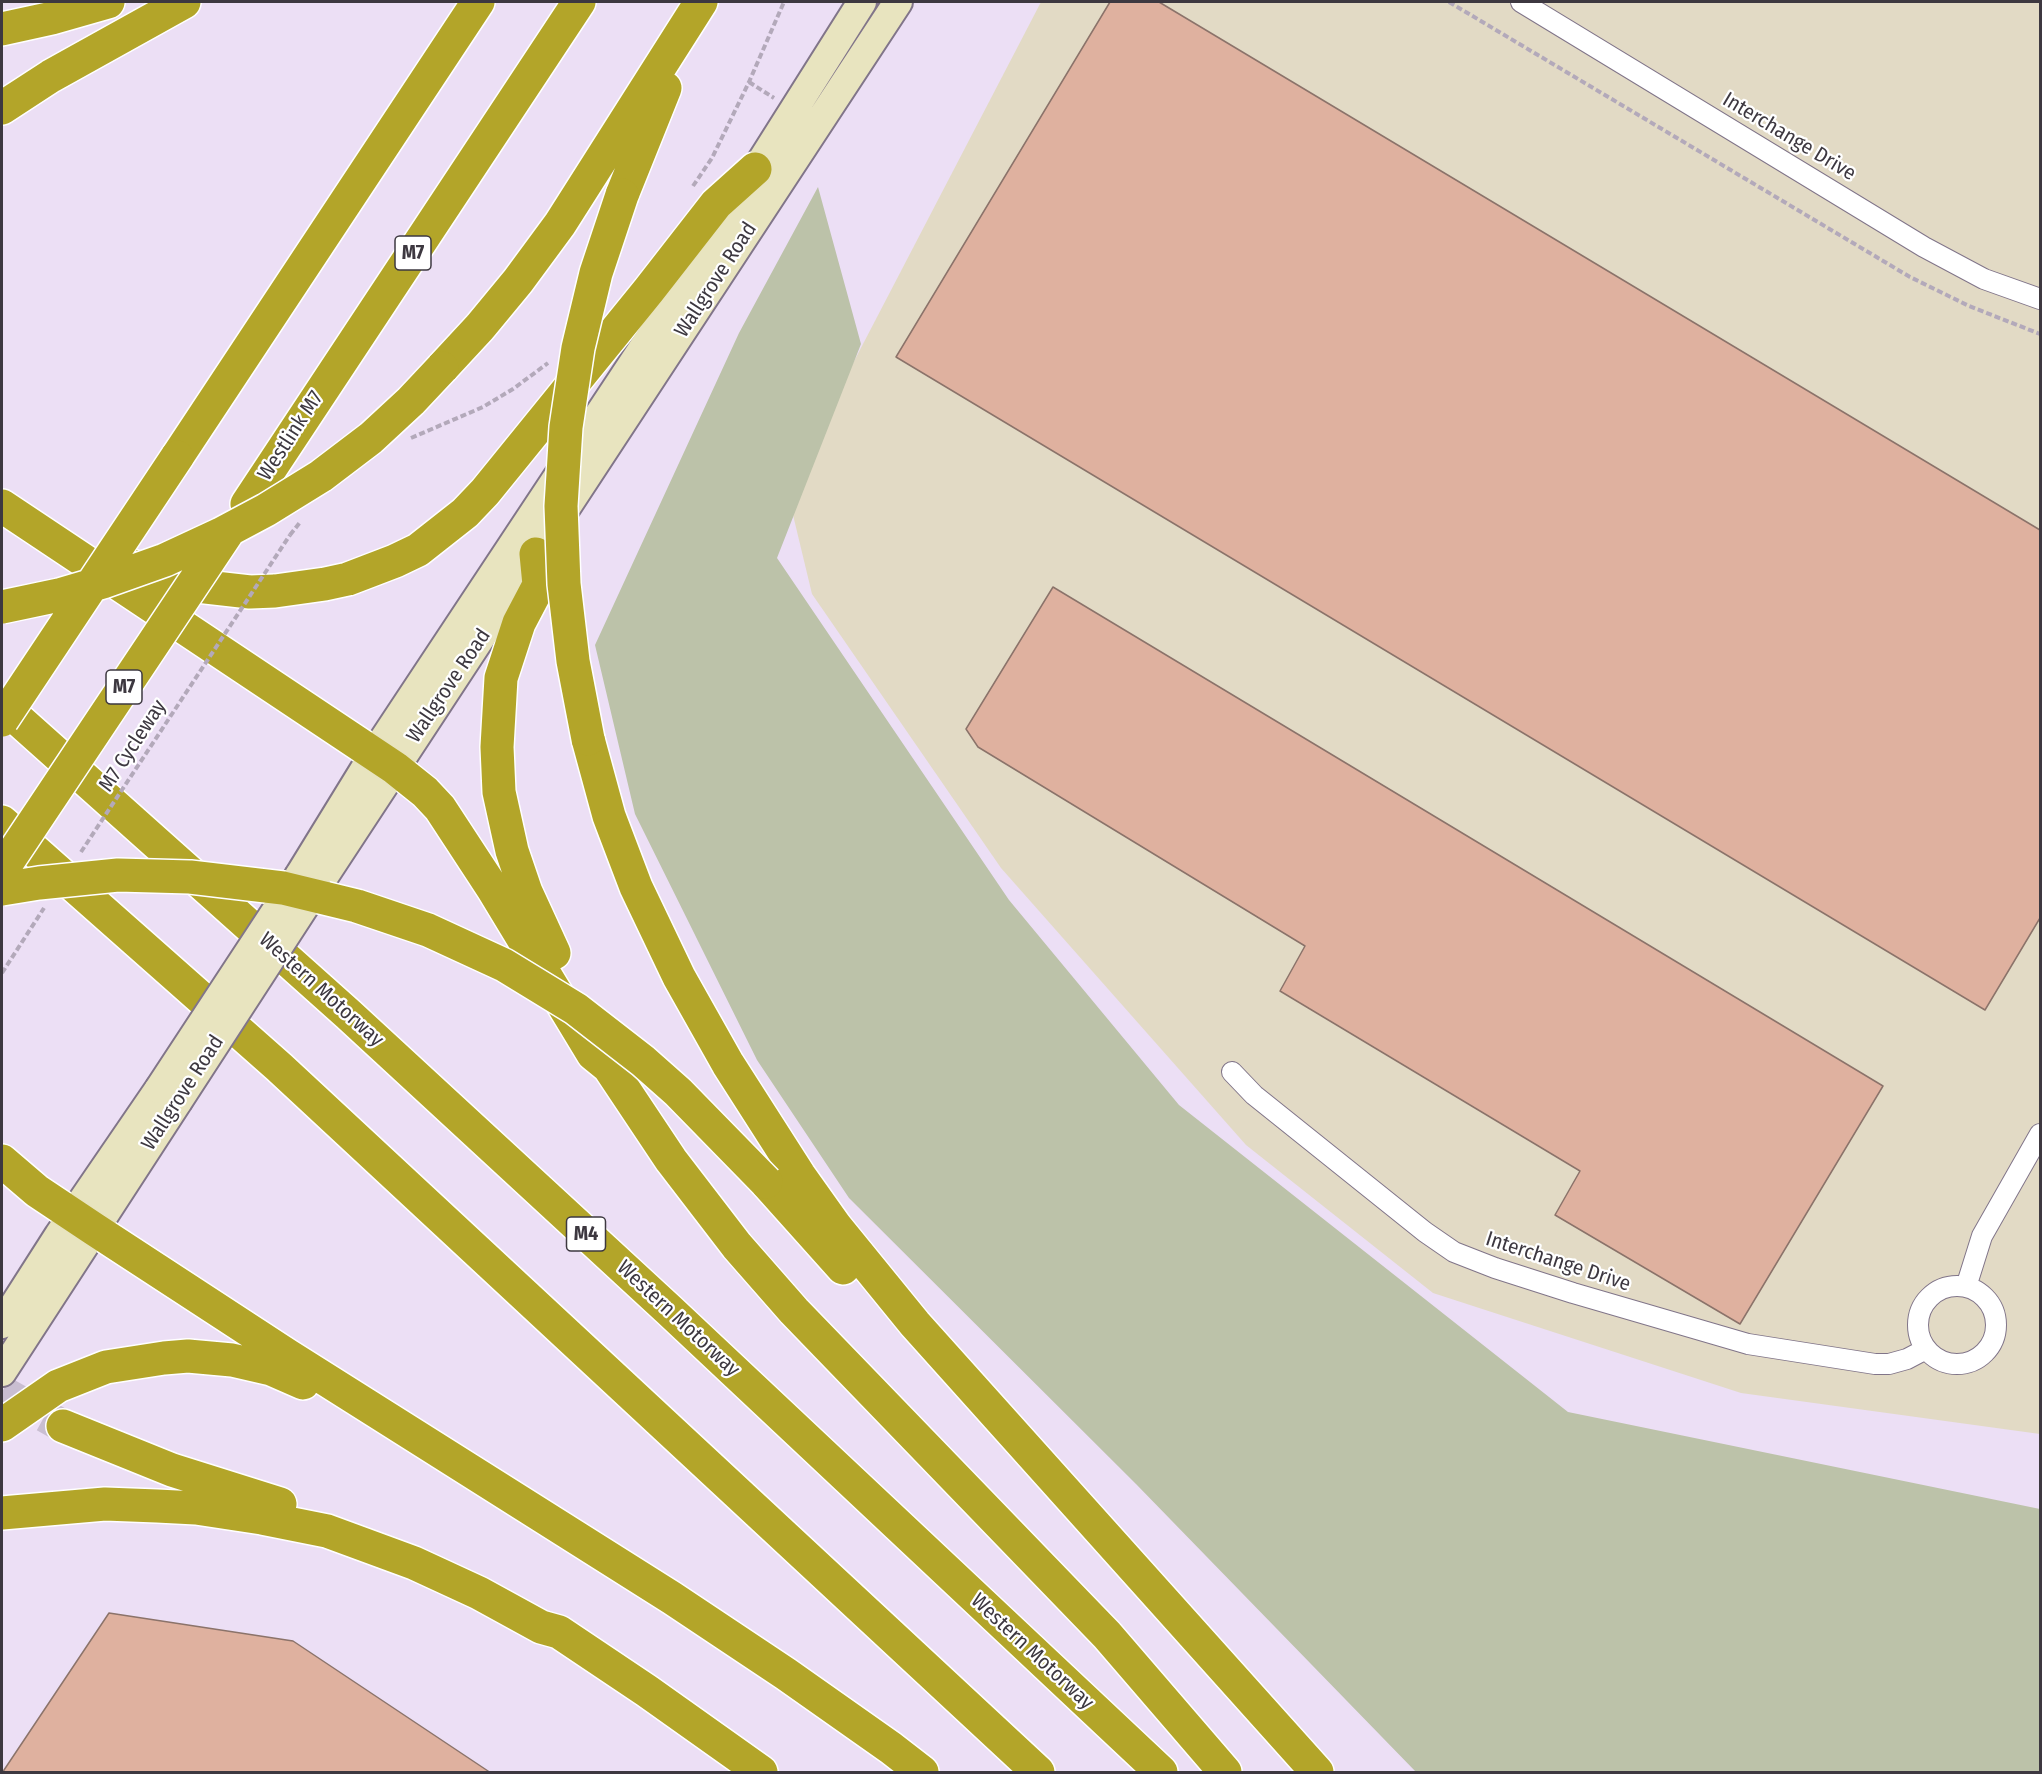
<!DOCTYPE html>
<style>
body{margin:0}
#map{position:relative;width:2042px;height:1774px;overflow:hidden;background:#ecdff5;font-family:"Fira Sans Condensed",sans-serif}
canvas{display:block}
.frame{position:absolute;inset:0;border:3px solid #3d3840;pointer-events:none}
</style>
<div id="map">
<canvas width="2042" height="1774"></canvas>
<div class="frame"></div>
</div>
<script>
const ctx = document.querySelector('canvas').getContext('2d');
ctx.lineJoin = 'round';
function paint(path, color) {
  ctx.fillStyle = color;
  ctx.fill(path, 'evenodd');
}
function shape(rows) {
  const path = new Path2D();
  for (const r of rows) {
    if (r.length === 3) {
      path.moveTo(r[0] + r[2], r[1]);
      path.arc(r[0], r[1], r[2], 0, 2 * Math.PI);
      continue;
    }
    path.moveTo(r[0], r[1]);
    for (let i = 2; i < r.length; i += 2) path.lineTo(r[i], r[i + 1]);
  }
  return path;
}
function strokePath(path, color, width, dash) {
  ctx.strokeStyle = color;
  ctx.lineWidth = width;
  ctx.lineCap = dash ? 'butt' : 'round';
  ctx.setLineDash(dash || []);
  ctx.stroke(path);
}
function label(font, color, halo, rows, align = 'center') {
  ctx.font = font + ' "Fira Sans Condensed",sans-serif';
  ctx.lineWidth = 4.5;
  ctx.setLineDash([]);
  ctx.textBaseline = 'middle';
  ctx.strokeStyle = halo;
  ctx.fillStyle = color;
  for (const [text, x, y, turn = 0] of rows) {
    ctx.save();
    ctx.translate(x, y);
    ctx.rotate((+turn || 0) * Math.PI / 180);
    ctx.textAlign = isNaN(turn) ? turn : align;
    if (halo) ctx.strokeText(text, 0, 0);
    ctx.fillText(text, 0, 0);
    ctx.restore();
  }
}
paint(shape([
 [1041,2,2040,2,2040,1434,1741,1393,1433,1293,1246,1145,1001,868,812,594,787,490]
]), '#e2dac5');
paint(shape([
 [818,187,861,344,777,558,1009,900,1179,1105,1568,1412,2040,1509,2040,1772,1416,1772,1136,1484,849,1198,757,1060,635,814,595,645,739,333]
]), '#bcc2a9');
const building = shape([
 [1110,2,1159,2,2040,530,2040,918,1985,1010,896,357,1110,2],
 [1053,587,1883,1086,1740,1324,1555,1215,1580,1171,1280,991,1305,946,978,747,966,729,1053,587],
 [109,1613,293,1641,491,1773,2,1773,109,1613]
]);
paint(building, '#dfb19f');
strokePath(building, '#8b736a', 1.5);
strokePath(shape([
 [2,1392,63,1426]
]), '#c9bed1', 33, [33, 16]);
const minor = shape([
 [1521,2,1924,247,1984,279,2040,299],
 [1232,1072,1254,1095,1425,1232,1454,1252,1495,1268,1573,1293,1748,1344,1875,1364,1889,1364,1907,1359,1926,1349],
 [1957,1325,39],
 [1966,1287,1982,1236,2040,1134]
]);
const secondary = shape([
 [299,876,374,754,651,336,862,2],
 [317,887,898,2],
 [2,1324,59,1235,159,1089],
 [2,1372,178,1101]
]);
const motorway = shape([
 [2,29,52,18,108,2],
 [2,108,51,76,184,2],
 [622,195,665,88],
 [442,368,480,327,518,281,560,224,701,2],
 [177,457,478,2],
 [247,504,579,2],
 [2,506,395,768,425,792,440,808,493,889,593,1054,609,1067,671,1160,737,1246,794,1311,1107,1635,1225,1772],
 [536,554,539,585,519,623,501,678,497,747,499,792,512,851,526,892,554,953],
 [121,562,162,577,197,586,250,592,275,591,325,584,348,579,395,561,418,550,465,513,485,492,649,290,716,204,755,169],
 [2,705,348,1014,669,1310,1161,1772],
 [588,739,609,816,636,887,679,977,728,1064,799,1175,836,1227,915,1324,1317,1772],
 [2,822,279,1067,1038,1772],
 [2,1161,37,1191,94,1229,287,1355,672,1598,786,1674,891,1748,922,1772],
 [766,1182,843,1268],
 [2,1425,58,1386,106,1367,164,1358,188,1356,232,1360,271,1369,303,1383],
 [63,1426,172,1470,280,1504],
 [2,1513,105,1504,157,1506,196,1508,262,1518,327,1531,414,1563,479,1593,541,1627,559,1632,647,1691,761,1772]
]);
strokePath(minor, '#817589', 22);
strokePath(secondary, '#817589', 32);
strokePath(motorway, '#fff', 36);
strokePath(shape([
 [1449,2,1910,277,1969,306,2040,334],
 [749,82,774,98],
 [693,186,712,158,749,82,784,2],
 [411,438,483,407,513,389,548,363],
 [290,535,301,521]
]), '#b3a9ba', 4, [6, 3]);
strokePath(minor, '#fff', 20);
strokePath(secondary, '#e8e4bf', 28);
strokePath(motorway, '#b3a529', 33);
const secondaryBridge = shape([
 [159,1089,299,876],
 [178,1101,317,887]
]);
const motorwayBridge = shape([
 [2,607,59,595,103,582,165,560,221,534,266,510,321,476,371,438,411,401,442,368],
 [2,720,177,457],
 [588,739,573,661,564,584,561,506,566,427,578,348,596,273,622,195],
 [2,870,229,530],
 [2,889,39,883,118,875,190,877,283,888,357,906,428,930,504,965,576,1009,643,1061,678,1092,766,1182]
]);
strokePath(secondaryBridge, '#817589', 32, []);
strokePath(motorwayBridge, '#fff', 36, []);
strokePath(shape([
 [81,852,290,535],
 [2,973,44,908]
]), '#b3a9ba', 4, [6, 3]);
strokePath(secondaryBridge, '#e8e4bf', 28);
strokePath(motorwayBridge, '#b3a529', 33);
for (const [x, y, w] of [
 [413,253,36],
 [124,687,36],
 [586,1234,39]
]) {
  const box = new Path2D();
  box.roundRect(x - w / 2, y - 17, w, 34, 4.5);
  ctx.fillStyle = '#fff';
  ctx.fill(box);
  strokePath(box, '#3d3840', 1.5);
}
label('bold 20px', '#3d3840', null, [
 ["M7",413,253],
 ["M7",124,687],
 ["M4",586,1234]
]);
label('21px', '#3d3840', '#fff', [
 ["Interchange Drive",1789,137,31],
 ["Wallgrove Road",716,280,-57],
 ["Westlink M7",291,436,-57],
 ["Wallgrove Road",449,686,-56],
 ["M7 Cycleway",133,746,-57],
 ["Western Motorway",321,990,42],
 ["Wallgrove Road",183,1093,-57],
 ["Interchange Drive",1558,1262,18],
 ["Western Motorway",678,1319,43],
 ["Western Motorway",1032,1652,43]
]);
</script>
